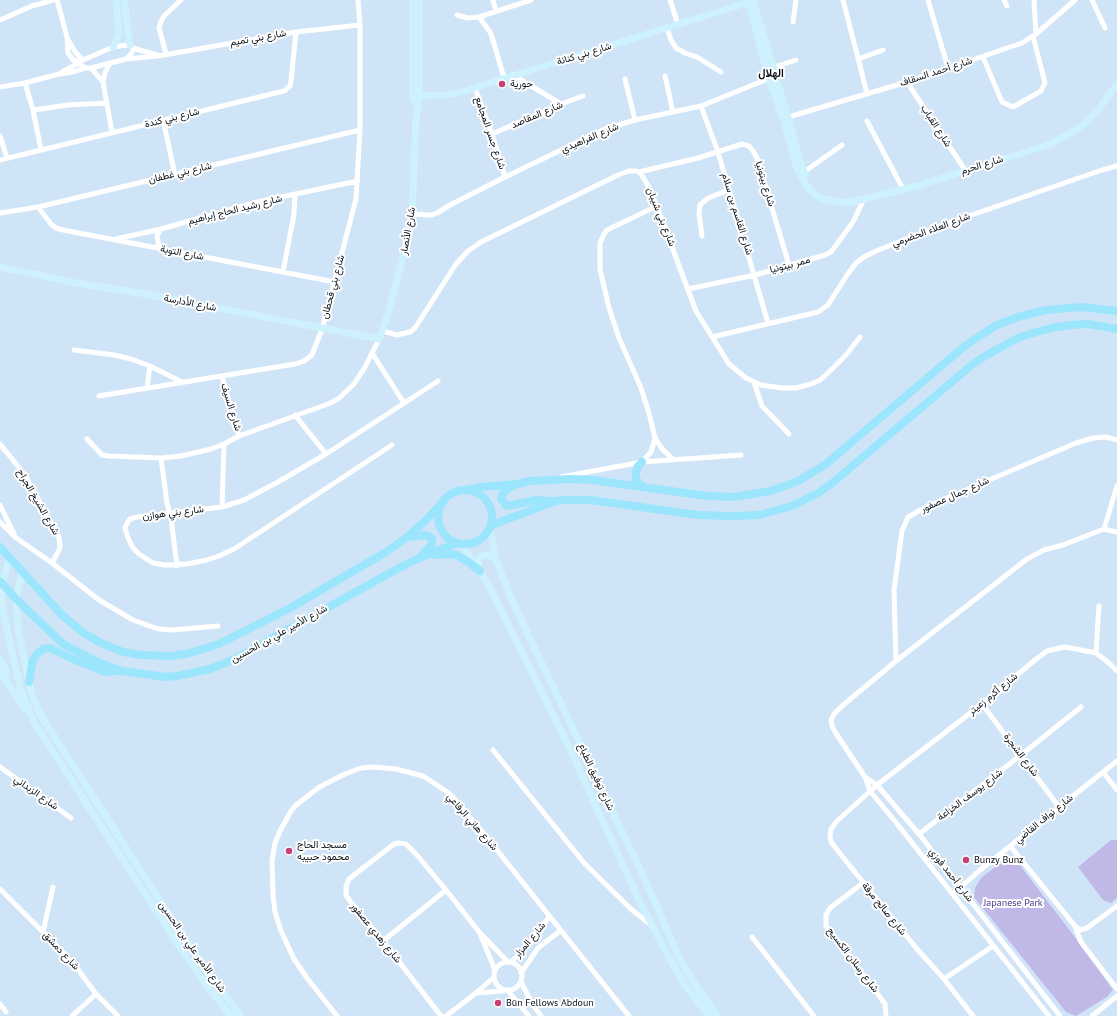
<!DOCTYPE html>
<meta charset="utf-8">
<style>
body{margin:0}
canvas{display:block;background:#cfe4f7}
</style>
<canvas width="1117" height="1016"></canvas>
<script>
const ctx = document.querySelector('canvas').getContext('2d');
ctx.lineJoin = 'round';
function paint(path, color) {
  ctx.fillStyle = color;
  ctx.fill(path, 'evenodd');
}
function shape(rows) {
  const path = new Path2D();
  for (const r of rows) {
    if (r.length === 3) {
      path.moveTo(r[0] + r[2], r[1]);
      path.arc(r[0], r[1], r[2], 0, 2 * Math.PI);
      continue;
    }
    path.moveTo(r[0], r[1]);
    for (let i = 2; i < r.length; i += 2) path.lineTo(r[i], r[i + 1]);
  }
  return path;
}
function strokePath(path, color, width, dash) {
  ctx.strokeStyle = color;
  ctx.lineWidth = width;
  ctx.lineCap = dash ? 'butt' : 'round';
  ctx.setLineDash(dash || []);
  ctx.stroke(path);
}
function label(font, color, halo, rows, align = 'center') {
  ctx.font = font + ' "PT Sans",Vazirmatn,sans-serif';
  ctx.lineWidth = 4;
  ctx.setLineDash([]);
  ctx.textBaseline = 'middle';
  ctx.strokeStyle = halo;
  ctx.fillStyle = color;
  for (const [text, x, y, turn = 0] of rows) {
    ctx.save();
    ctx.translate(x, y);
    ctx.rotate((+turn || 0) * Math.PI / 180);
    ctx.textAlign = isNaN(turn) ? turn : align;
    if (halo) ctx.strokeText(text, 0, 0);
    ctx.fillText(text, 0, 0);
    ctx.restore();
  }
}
paint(shape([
 [1111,840,1117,840,1117,898,1111,903,1103,900,1078,867],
 [1008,863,1019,864,1071,932,1113,990,1107,997,1076,1016,1066,1012,974,897,975,888,981,878,999,864]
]), '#c0b9e7');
strokePath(shape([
 [57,0,67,37,68,53,73,60,80,62],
 [493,0,496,11],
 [670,0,678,25],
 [843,0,867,93],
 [928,0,948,68],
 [1004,0,1007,6],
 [1034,0,1036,34],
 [1092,0,1105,28],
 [457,15,468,18,479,17,531,0],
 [479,17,490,32,493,40,504,78],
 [0,20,32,6,53,0],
 [793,22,796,0],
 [667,28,671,40,676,48,685,53,697,57,721,72],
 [68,40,76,53,83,60],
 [127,45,130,45,133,48,133,51,130,55,126,59,91,68,85,68,81,65,80,62,83,60,113,47,127,45],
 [133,48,157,55],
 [166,54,159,28,161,21,165,15,181,0],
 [983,57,1002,102,1013,107,1041,91,1045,83,1033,36],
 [126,59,158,56,296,32,360,25],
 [858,59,883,50],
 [110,63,105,73,103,82,112,132],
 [91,68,103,82],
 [772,68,796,60],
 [62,72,75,65,80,63],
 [513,75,561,104],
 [665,76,673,112],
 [625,79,635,120],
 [907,82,965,170],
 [25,83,33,110,68,105,107,103],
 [0,87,25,83,59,74,73,72,85,68],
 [475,88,492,134,505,177],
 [701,106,718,152,768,323],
 [33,110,41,150],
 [785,118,907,82,1022,43,1036,34,1075,0],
 [163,120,175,175],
 [867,121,903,189],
 [492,134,561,104,583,96],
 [0,136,7,158],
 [0,160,284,91,290,86,291,81,296,32],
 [639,172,698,158,742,144,749,146,753,151,757,158,789,265],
 [804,172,842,145],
 [38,207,51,224,56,228,63,230,335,282],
 [0,213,38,207,360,130],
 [412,214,432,215,437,213,450,205,505,177,605,129,635,120,701,106,770,78],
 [702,236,699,214,700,205,708,198,729,190],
 [116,239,161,229,257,202,358,181],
 [159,248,157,235,161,229],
 [283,272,294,214,295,195],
 [688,289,755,275,825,255,831,252,853,222,864,199],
 [383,331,397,335,410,332,415,328,456,264,468,251,481,242,618,175,629,171,636,171,639,172,643,177,651,191,696,311,729,364,746,378,761,385,782,388,796,388,811,384,820,380,831,370,846,355,860,337],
 [712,337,818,312,828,305,847,275,856,263,864,257,876,251,934,228,1102,170,1117,166],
 [74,350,114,355,131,359,150,366,182,382],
 [372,353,404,403],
 [222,377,239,436],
 [754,382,762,406,789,434],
 [147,388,150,366],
 [99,396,295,364,304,361,312,355,322,329,356,199,360,130,360,25,358,0],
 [295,415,326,454],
 [655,438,663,450,673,459],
 [87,439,102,455,109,456,161,458,181,456,211,449,224,444,239,436,328,404,338,399,354,384,365,367,379,339],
 [0,444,25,475,59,537,60,548,52,563],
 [392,445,234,549,219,556,207,560,187,564,164,565,153,563,139,554,133,548,128,538,125,528,127,523,130,519,137,517,222,507,244,500,278,482,326,454,438,381],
 [161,458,167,503,171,518,177,566],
 [642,462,651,452,655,438,649,413,641,388,619,338,609,308,600,269,600,243,604,234,607,230,657,206],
 [561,477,642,462,741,455],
 [0,505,14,534],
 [222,507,224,444],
 [0,522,15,537,52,563,99,600,133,620,158,629,172,630,218,626],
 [1104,529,1117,486],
 [1096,653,1099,606],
 [896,661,894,590,902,531,908,517,926,507,1076,443,1093,438,1106,437,1117,440],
 [982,704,1059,807],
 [493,750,585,864,632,910,651,925],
 [0,767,71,818],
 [1103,772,1117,790],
 [865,777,877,785,919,834,1060,1016],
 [919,834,1021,755,1081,707],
 [1011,847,1075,926,1081,942,1117,989],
 [863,883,830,908,826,915,826,926,877,993,885,1004,886,1016],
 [0,889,60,949,74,964,96,994,118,1016],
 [953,894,980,870,1117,761],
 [1075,926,1081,930,1087,928,1117,906],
 [43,932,53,887],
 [481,936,495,970],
 [752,937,814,1016],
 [383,941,446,890],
 [508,976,14],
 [511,962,527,946,549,917],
 [521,973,538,948,560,931],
 [944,979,993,946],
 [521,982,533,1005,541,1016],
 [508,991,529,1016],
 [476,993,503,991],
 [0,1004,6,1012],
 [72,1016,96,994],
 [337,1016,307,978,294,959,281,931,275,912,273,895,272,861,275,843,280,831,291,811,295,806,318,788,327,783,345,774,361,768,373,767,396,769,423,776,446,791,453,797,485,835,629,1016],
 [441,1016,383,941,350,901,346,895,346,887,349,879,354,875,394,844,398,843,406,844,416,854,446,890,480,933,508,962],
 [446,1016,476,993,493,978],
 [973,1016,944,979,917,949,838,851,831,842,830,835,831,829,837,821,877,785,982,704,1035,660,1047,651,1064,647,1071,648,1096,653,1109,663,1117,671],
 [1049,1016,894,820,870,791,865,777,835,732,832,726,831,720,834,714,842,706,896,661,1027,559,1044,550,1063,545,1104,529,1117,532],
 [1092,1016,1117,996]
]), '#fff', 5);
strokePath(shape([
 [124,0,130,45],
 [748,0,769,79,783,118,797,168,806,185,814,194,818,197,824,199,846,203,864,199,917,186,1048,145,1066,136,1086,123,1098,110,1117,84],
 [753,0,788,117,799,158,805,174],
 [113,47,118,37,119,32,116,0],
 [413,96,446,95,458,93,753,1],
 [413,100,413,0],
 [0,267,76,283,140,293,379,339,387,317,403,257,412,214,416,120,419,96,419,0],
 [489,531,492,539,496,560,515,607,646,882,680,960,699,991,718,1016],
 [461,544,478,568,493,594,569,747,637,896,666,952,685,985,709,1016],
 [10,557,2,583,1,596,4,616,20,688,35,724,181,949,212,992,231,1016],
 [478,568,479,558,483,555,490,555,496,560],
 [22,572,16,599,18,629,29,682,34,700,42,717,185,940,211,977,241,1016],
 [0,660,6,671,5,680],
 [0,672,25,709]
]), '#cdf2fe', 7);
strokePath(shape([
 [642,462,638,466,636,472,636,478,639,484,644,487],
 [515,485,506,490,502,495,501,499,507,506,536,500,552,501],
 [465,517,27],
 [466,490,481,487,518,484,530,481,571,479,592,480,707,496,733,497,771,491,798,481,826,464,966,345,995,326,1018,317,1046,310,1081,307,1117,311],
 [492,525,553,502,561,500,591,500,697,515,732,516,759,515,792,506,818,493,831,484,973,364,987,355,1012,341,1023,336,1051,328,1071,325,1088,324,1117,329],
 [408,537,426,535,432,538,432,544,422,555],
 [0,547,61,614,82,632,101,643,123,652,141,655,171,656,190,653,219,644,290,608,386,552,406,538,424,522,444,501],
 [435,555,451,554,456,555,467,561,480,571],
 [0,581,16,599,63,644,102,664,122,671,166,677,177,676,210,669,235,659,399,568,419,558,457,543],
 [29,682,33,660,37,654,43,649,50,648,73,659,98,669,106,672,117,671]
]), '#9be5fd', 8);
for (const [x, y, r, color] of [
 [502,84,4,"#ca3f75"],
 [289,851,4,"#ca3f75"],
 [966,860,4,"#ca3f75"],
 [498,1003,4,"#ca3f75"]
]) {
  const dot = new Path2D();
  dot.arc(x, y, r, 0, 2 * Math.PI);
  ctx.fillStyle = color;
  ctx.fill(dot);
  strokePath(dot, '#fff', 1.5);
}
label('10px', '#0b1219', '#fff', [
 ["شارع بني تميم",258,38,-10],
 ["شارع بني كنانة",584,54,-17],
 ["شارع أحمد السقاف",936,72,-18],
 ["شارع المقاصد",537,115,-23],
 ["شارع بني كندة",172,118,-14],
 ["شارع القباب",936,126,57],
 ["شارع جسر المجامع",490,133,71],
 ["شارع الفراهيدي",590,138,-23],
 ["شارع الحرم",982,165,-17],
 ["شارع بني غطفان",180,173,-13],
 ["شارع بيتونيا",765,184,73],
 ["شارع رشيد الحاج إبراهيم",235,210,-14],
 ["شارع القاسم بن سلام",737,214,73],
 ["شارع بني شيبان",661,217,68],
 ["شارع العلاء الحضرمي",931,230,-20],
 ["شارع الأنصار",408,231,-80],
 ["شارع التوبة",182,253,11],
 ["ممر بيتونيا",790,265,-15],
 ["شارع بني قحطان",333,287,-75],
 ["شارع الأدارسة",190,303,11],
 ["شارع السيف",231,407,73],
 ["شارع جمال عصفور",955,495,-24],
 ["شارع الشيخ الجراح",38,502,60],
 ["شارع بني هوازن",173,513,-7],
 ["شارع الأمير علي بن الحسين",279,634,-29],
 ["شارع أكرم زعيتر",993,694,-39],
 ["شارع الشجرة",1021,755,53],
 ["شارع توفيق الطباع",596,777,65],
 ["شارع الزبداني",36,793,35],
 ["شارع يوسف الخزاعة",970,795,-37],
 ["شارع نواف القاضي",1044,819,-39],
 ["شارع هاني الرفاعي",472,822,49],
 ["شارع أحمد فوزي",951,875,52],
 ["شارع صالح مرقة",884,909,51],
 ["شارع زهدي عصفور",376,933,51],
 ["شارع المزار",530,940,-50],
 ["شارع الأمير علي بن الحسين",192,947,55],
 ["شارع دمشق",61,951,47],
 ["شارع رسلان الكسيح",853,960,53]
]);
label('10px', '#0b1219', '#fff', [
 ["حورية",510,84],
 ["مسجد الحاج",297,845],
 ["محمود حبيبه",297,857],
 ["Bunzy Bunz",974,860],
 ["Būn Fellows Abdoun",506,1003]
], 'left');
label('10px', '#4d3987', '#fff', [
 ["Japanese Park",1013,903]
]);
label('bold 11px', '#0b1219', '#fff', [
 ["الهلال",771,74]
]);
</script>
